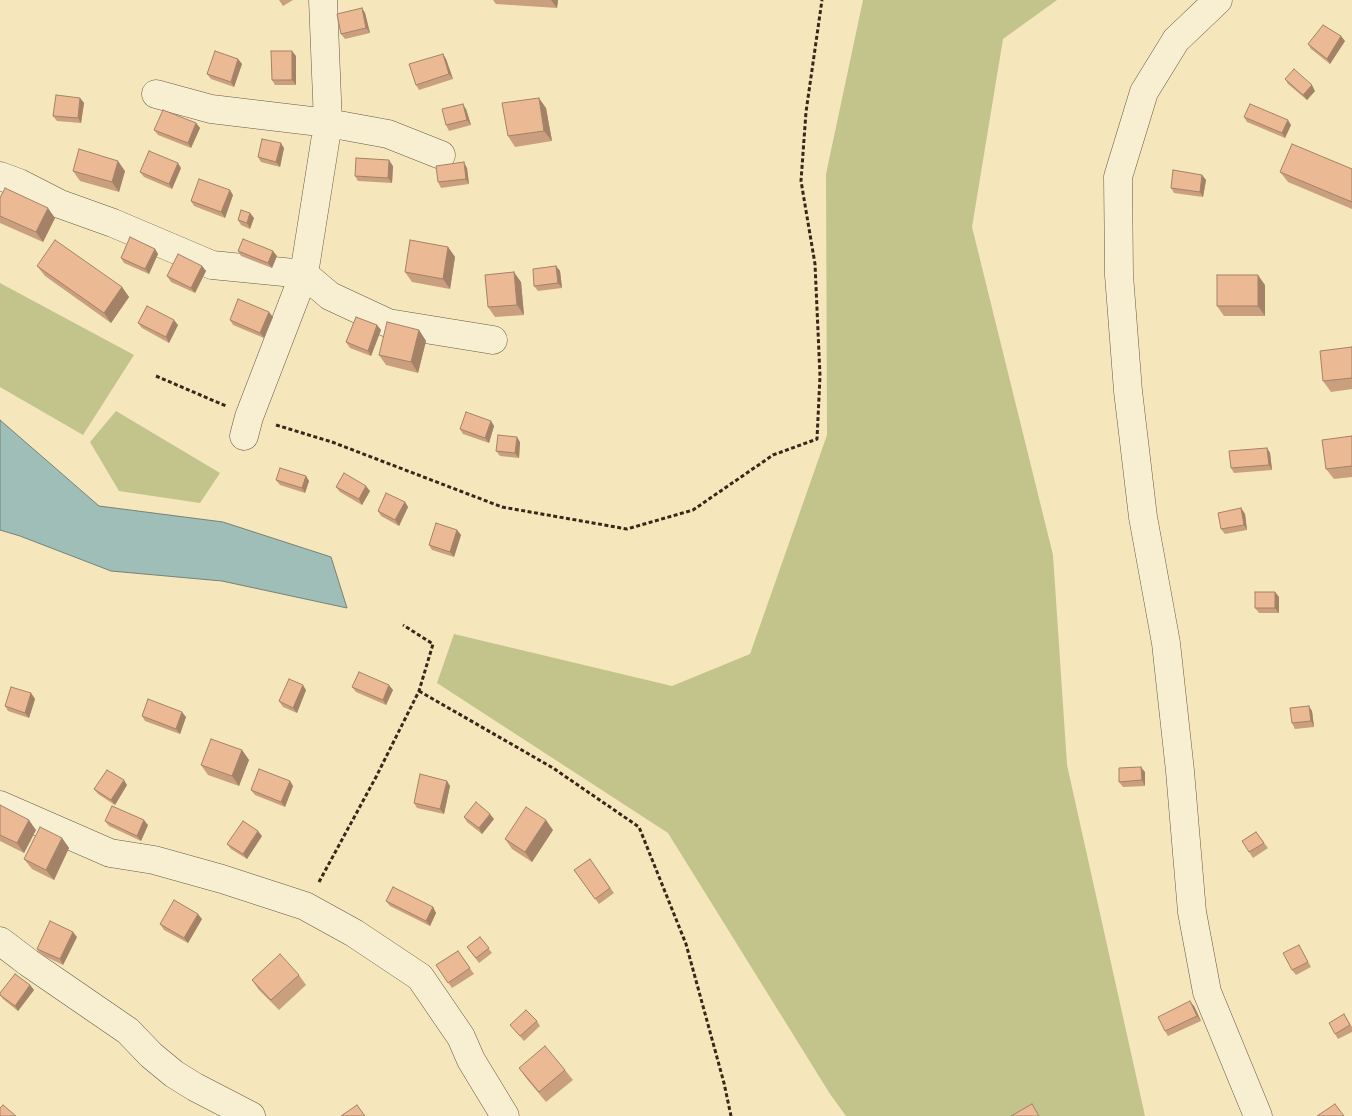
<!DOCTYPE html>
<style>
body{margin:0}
canvas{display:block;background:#f5e6bc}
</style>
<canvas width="1352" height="1116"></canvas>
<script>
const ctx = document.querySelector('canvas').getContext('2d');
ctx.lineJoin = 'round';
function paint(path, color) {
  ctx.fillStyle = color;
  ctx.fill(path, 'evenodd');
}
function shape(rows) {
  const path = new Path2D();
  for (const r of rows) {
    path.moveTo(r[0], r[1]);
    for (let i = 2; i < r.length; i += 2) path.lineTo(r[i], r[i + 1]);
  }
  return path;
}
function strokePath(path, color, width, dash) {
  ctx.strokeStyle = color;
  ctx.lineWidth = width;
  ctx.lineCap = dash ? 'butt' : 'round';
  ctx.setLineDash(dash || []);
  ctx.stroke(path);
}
paint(shape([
 [863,0,1057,0,1003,39,972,227,1053,555,1067,765,1145,1116,846,1116,830,1094,668,833,437,683,454,634,672,686,750,654,827,435,826,174],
 [0,283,134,355,83,435,0,387],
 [116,411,220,473,200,503,119,491,90,442]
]), '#c3c38c');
const water = shape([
 [0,420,99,506,223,522,331,557,347,608,222,581,111,571,20,536,0,530,0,420]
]);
paint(water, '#9ebeb7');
strokePath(water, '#758278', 1);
const minor = shape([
 [1218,0,1176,40,1144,92,1118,177,1119,275,1128,391,1143,517,1166,643,1180,771,1192,912,1207,992,1258,1116],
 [156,94,211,109,328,123,388,134,441,155],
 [0,176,19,183,60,204,113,223,212,265,304,274,330,296,388,323,493,340],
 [244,436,249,417,304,274,328,123,323,0],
 [0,805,110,853,154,860,222,879,305,906,354,933,420,977,461,1037,471,1060,505,1116],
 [0,941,29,963,128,1031,151,1055,174,1074,195,1087,251,1116]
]);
strokePath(minor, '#675842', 29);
strokePath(shape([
 [156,376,226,406],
 [276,425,332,442,502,507,627,529,693,510,773,455,817,439,820,376,815,264,801,181,806,112,822,0],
 [419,691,553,768,639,827,686,944,724,1083,731,1116],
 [319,882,376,777,419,691,433,644,403,625]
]), '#382819', 3, [4, 2.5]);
strokePath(minor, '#f8efd3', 28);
paint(shape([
 [279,0,293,0,283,6],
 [493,0,558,0,557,8,496,4],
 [362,8,365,13,370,33,345,39,341,34],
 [1345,41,1330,64,1311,49,1308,44],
 [443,54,446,59,453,79,419,90,416,85],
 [296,56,296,85,275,85,272,80],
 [238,59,242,64,234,87,211,79,207,74],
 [1285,79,1315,91,1307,100,1288,84],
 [80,98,84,103,81,123,57,121,53,116],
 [546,108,552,141,515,147,508,136],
 [466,109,471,125,449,131,446,125],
 [1244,117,1291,125,1285,138,1247,122],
 [196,123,200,128,191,148,158,135,154,130],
 [284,148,280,167,261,162,258,157],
 [393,166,392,183,358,181,355,176],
 [181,168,172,189,144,177,140,172],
 [467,168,469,184,441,188,438,182],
 [1352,169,1352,209,1288,182,1280,172],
 [73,171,125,171,119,192,80,181],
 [1202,175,1206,180,1203,197,1174,193,1171,188],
 [233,195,225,218,194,206,191,201],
 [0,198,55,218,43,242,0,223],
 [250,213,254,218,250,229,241,225,238,220],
 [448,247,455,257,450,289,412,282,405,272],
 [155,249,158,254,149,274,124,263,121,258],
 [238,251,277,256,272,268,241,256],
 [37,266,122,287,129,297,111,323,45,276],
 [202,266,206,271,195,293,171,282,167,276],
 [556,266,560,271,562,288,538,291,534,286],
 [521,282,524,315,495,317,488,307],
 [1265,285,1265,316,1224,316,1217,306],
 [273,317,264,338,233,325,230,320],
 [138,323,178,325,169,343,142,328],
 [377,325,381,330,371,356,350,348,346,342],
 [419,330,426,341,418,373,386,365,379,355],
 [1352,347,1352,389,1331,392,1323,381],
 [491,421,494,426,489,443,463,434,460,429],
 [1352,436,1352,477,1334,479,1326,469],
 [520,442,519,458,500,456,496,451],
 [1267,448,1270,453,1272,470,1234,473,1231,468],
 [306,476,309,481,305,493,280,485,276,480],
 [336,487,370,491,362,505,340,492],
 [405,502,408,507,399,526,381,516,378,511],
 [1241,508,1245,514,1247,530,1225,534,1221,529],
 [457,530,461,535,454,557,432,550,429,545],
 [1275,592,1279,597,1279,613,1259,613,1255,608],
 [352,687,393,690,386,705,356,692],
 [306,690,297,713,283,707,279,701],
 [31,693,35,699,29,718,8,711,5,706],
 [1312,711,1314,727,1295,729,1292,723],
 [142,716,186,717,180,734,145,721],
 [242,750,249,760,239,786,208,775,201,765],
 [1145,772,1145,786,1123,787,1119,782],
 [290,781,293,786,285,807,255,795,251,790],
 [447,781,450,786,444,814,417,808,414,803],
 [127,785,115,805,98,794,94,789],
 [0,805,36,830,24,853,0,841],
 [464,817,494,819,482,834,467,822],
 [105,821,148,825,141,841,109,826],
 [553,830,532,862,512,849,505,839],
 [1256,832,1268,848,1253,858,1242,841],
 [262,836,247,859,231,849,227,844],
 [62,838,69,848,54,880,32,869,24,859],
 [590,859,614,893,599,904,574,870],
 [386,901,433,907,436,913,430,926,390,906],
 [202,919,188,943,164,930,160,924],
 [77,937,63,965,40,954,37,949],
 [480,937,492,953,479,963,467,947],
 [1299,945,1311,967,1296,975,1292,970],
 [458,951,474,974,452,988,436,965],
 [299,975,306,985,279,1010,259,990,252,980],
 [30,985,34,990,18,1011,3,999,0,995,0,993],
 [1194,1006,1201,1021,1168,1036,1165,1031],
 [1344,1014,1352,1027,1352,1032,1338,1039,1335,1034],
 [537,1021,540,1026,524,1041,510,1025],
 [519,1068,565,1070,573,1080,546,1102,526,1078]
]), '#ca9f7f');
paint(shape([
 [551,0,558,0,557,8],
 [362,8,365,13,370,33,366,28],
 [1341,36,1345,41,1330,64,1327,59],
 [292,51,296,56,296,85,292,80],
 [443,54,446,59,453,79,449,74],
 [238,59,242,64,234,87,231,82],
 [1312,85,1315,91,1307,100,1303,95],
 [80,98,84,103,81,123,78,118],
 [539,98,546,108,552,141,544,131],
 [463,104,466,109,471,125,467,120],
 [1288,120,1291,125,1285,138,1282,133],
 [196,123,200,128,191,148,188,143],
 [281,143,284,148,280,167,276,162],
 [389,160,393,166,392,183,388,178],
 [118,161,125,171,119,192,112,182],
 [464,162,467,168,469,184,466,179],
 [178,163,181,168,172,189,169,184],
 [1202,175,1206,180,1203,197,1200,192],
 [230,190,233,195,225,218,221,212],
 [48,208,55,218,43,242,36,232],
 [250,213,254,218,250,229,247,223],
 [448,247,455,257,450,289,443,279],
 [155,249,158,254,149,274,145,269],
 [273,251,277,256,272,268,268,263],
 [202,266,206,271,195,293,191,288],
 [556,266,560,271,562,288,558,283],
 [514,272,521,282,524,315,517,305],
 [1258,275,1265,285,1265,316,1258,306],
 [122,287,129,297,111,323,104,313],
 [269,312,273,317,264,338,260,333],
 [174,320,178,325,169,343,166,337],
 [377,325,381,330,371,356,368,351],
 [419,330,426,341,418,373,411,362],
 [491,421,494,426,489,443,485,438],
 [517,437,520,442,519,458,515,453],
 [1267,448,1270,453,1272,470,1269,465],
 [306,476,309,481,305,493,302,488],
 [366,486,370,491,362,505,359,499],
 [405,502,408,507,399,526,395,520],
 [1241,508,1245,514,1247,530,1244,525],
 [457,530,461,535,454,557,450,552],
 [1275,592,1279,597,1279,613,1275,608],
 [303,685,306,690,297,713,293,708],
 [389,685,393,690,386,705,383,700],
 [31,693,35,699,29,718,25,713],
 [1309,706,1312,711,1314,727,1311,721],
 [182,712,186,717,180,734,176,729],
 [242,750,249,760,239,786,232,776],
 [1141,767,1145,772,1145,786,1142,780],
 [124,780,127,785,115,805,111,800],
 [290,781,293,786,285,807,281,802],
 [447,781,450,786,444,814,440,809],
 [490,814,494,819,482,834,479,828],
 [29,820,36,830,24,853,17,843],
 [144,820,148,825,141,841,137,836],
 [546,820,553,830,532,862,525,852],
 [258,831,262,836,247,859,243,854],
 [62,838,69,848,54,880,46,870],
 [433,907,436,913,430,926,426,921],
 [198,914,202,919,188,943,184,938],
 [73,932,77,937,63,965,60,959],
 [30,985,34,990,18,1011,15,1006],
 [1190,1001,1194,1006,1201,1021,1197,1016]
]), '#a48268');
const building = shape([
 [362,8,366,28,341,34,337,14,362,8],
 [1323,25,1341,36,1327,59,1308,44,1323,25],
 [215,51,238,59,231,82,207,74,215,51],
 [271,51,292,51,292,80,272,80,271,51],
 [443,54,449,74,416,85,409,64,443,54],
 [1294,69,1312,85,1303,95,1285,79,1294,69],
 [56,95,80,98,78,118,53,116,56,95],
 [539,98,544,131,508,136,502,103,539,98],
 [463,104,467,120,446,125,442,109,463,104],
 [1250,104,1288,120,1282,133,1244,117,1250,104],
 [163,110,196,123,188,143,154,130,163,110],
 [262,139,281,143,276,162,258,157,262,139],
 [1292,144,1352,169,1352,202,1280,172,1292,144],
 [79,149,118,161,112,182,73,171,79,149],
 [149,151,178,163,169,184,140,172,149,151],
 [356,158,389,160,388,178,355,176,356,158],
 [464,162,466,179,438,182,436,166,464,162],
 [1173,170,1202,175,1200,192,1171,188,1173,170],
 [199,179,230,190,221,212,191,201,199,179],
 [5,188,48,208,36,232,0,216,0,198,5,188],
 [241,210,250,213,247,223,238,220,241,210],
 [130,237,155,249,145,269,121,258,130,237],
 [243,239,273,251,268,263,238,251,243,239],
 [55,240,122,287,104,313,37,266,55,240],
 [410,240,448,247,443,279,405,272,410,240],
 [178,254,202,266,191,288,167,276,178,254],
 [556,266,558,283,534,286,533,269,556,266],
 [514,272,517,305,488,307,485,275,514,272],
 [1217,275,1258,275,1258,306,1217,306,1217,275],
 [238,299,269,312,260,333,230,320,238,299],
 [147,306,174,320,166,337,138,323,147,306],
 [356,317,377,325,368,351,346,342,356,317],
 [387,322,419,330,411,362,379,355,387,322],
 [1352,347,1352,378,1323,381,1320,351,1352,347],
 [466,412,491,421,485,438,460,429,466,412],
 [498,435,517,437,515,453,496,451,498,435],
 [1352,436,1352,466,1326,469,1322,440,1352,436],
 [1267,448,1269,465,1231,468,1229,451,1267,448],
 [280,468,306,476,302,488,276,480,280,468],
 [344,473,366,486,359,499,336,487,344,473],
 [386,493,405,502,395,520,378,511,386,493],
 [1241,508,1244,525,1221,529,1218,513,1241,508],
 [436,523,457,530,450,552,429,545,436,523],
 [1255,592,1275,592,1275,608,1255,608,1255,592],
 [359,672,389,685,383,700,352,687,359,672],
 [289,679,303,685,293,708,279,701,289,679],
 [11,687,31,693,25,713,5,706,11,687],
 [148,699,182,712,176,729,142,716,148,699],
 [1309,706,1311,721,1292,723,1290,708,1309,706],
 [211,739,242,750,232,776,201,765,211,739],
 [1141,767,1142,780,1119,782,1119,768,1141,767],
 [259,769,290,781,281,802,251,790,259,769],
 [107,770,124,780,111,800,94,789,107,770],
 [420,774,447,781,440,809,414,803,420,774],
 [476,802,490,814,479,828,464,817,476,802],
 [0,805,29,820,17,843,0,835,0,805],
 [112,806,144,820,137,836,105,821,112,806],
 [526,807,546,820,525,852,505,839,526,807],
 [243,821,258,831,243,854,227,844,243,821],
 [40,827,62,838,46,870,24,859,40,827],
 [1256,832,1264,843,1249,852,1242,841,1256,832],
 [590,859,610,888,595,899,574,870,590,859],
 [393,887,433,907,426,921,386,901,393,887],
 [174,900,198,914,184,938,160,924,174,900],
 [50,921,73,932,60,959,37,949,50,921],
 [480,937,489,948,476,958,467,947,480,937],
 [1299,945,1308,962,1292,970,1283,953,1299,945],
 [458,951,470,968,448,983,436,965,458,951],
 [280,954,299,975,271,1000,252,980,280,954],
 [15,974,30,985,15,1006,0,995,0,993,15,974],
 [1190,1001,1197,1016,1165,1031,1158,1017,1190,1001],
 [526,1010,537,1021,520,1036,510,1025,526,1010],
 [1344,1014,1350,1025,1335,1034,1329,1023,1344,1014],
 [545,1046,565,1070,539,1092,519,1068,545,1046],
 [1032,1104,1039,1116,1011,1116,1032,1104],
 [1335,1104,1344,1116,1317,1116,1335,1104],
 [3,1105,16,1116,0,1116,0,1108,3,1105],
 [357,1105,365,1116,341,1116,357,1105]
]);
paint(building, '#ebb994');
strokePath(building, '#a48268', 1);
</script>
